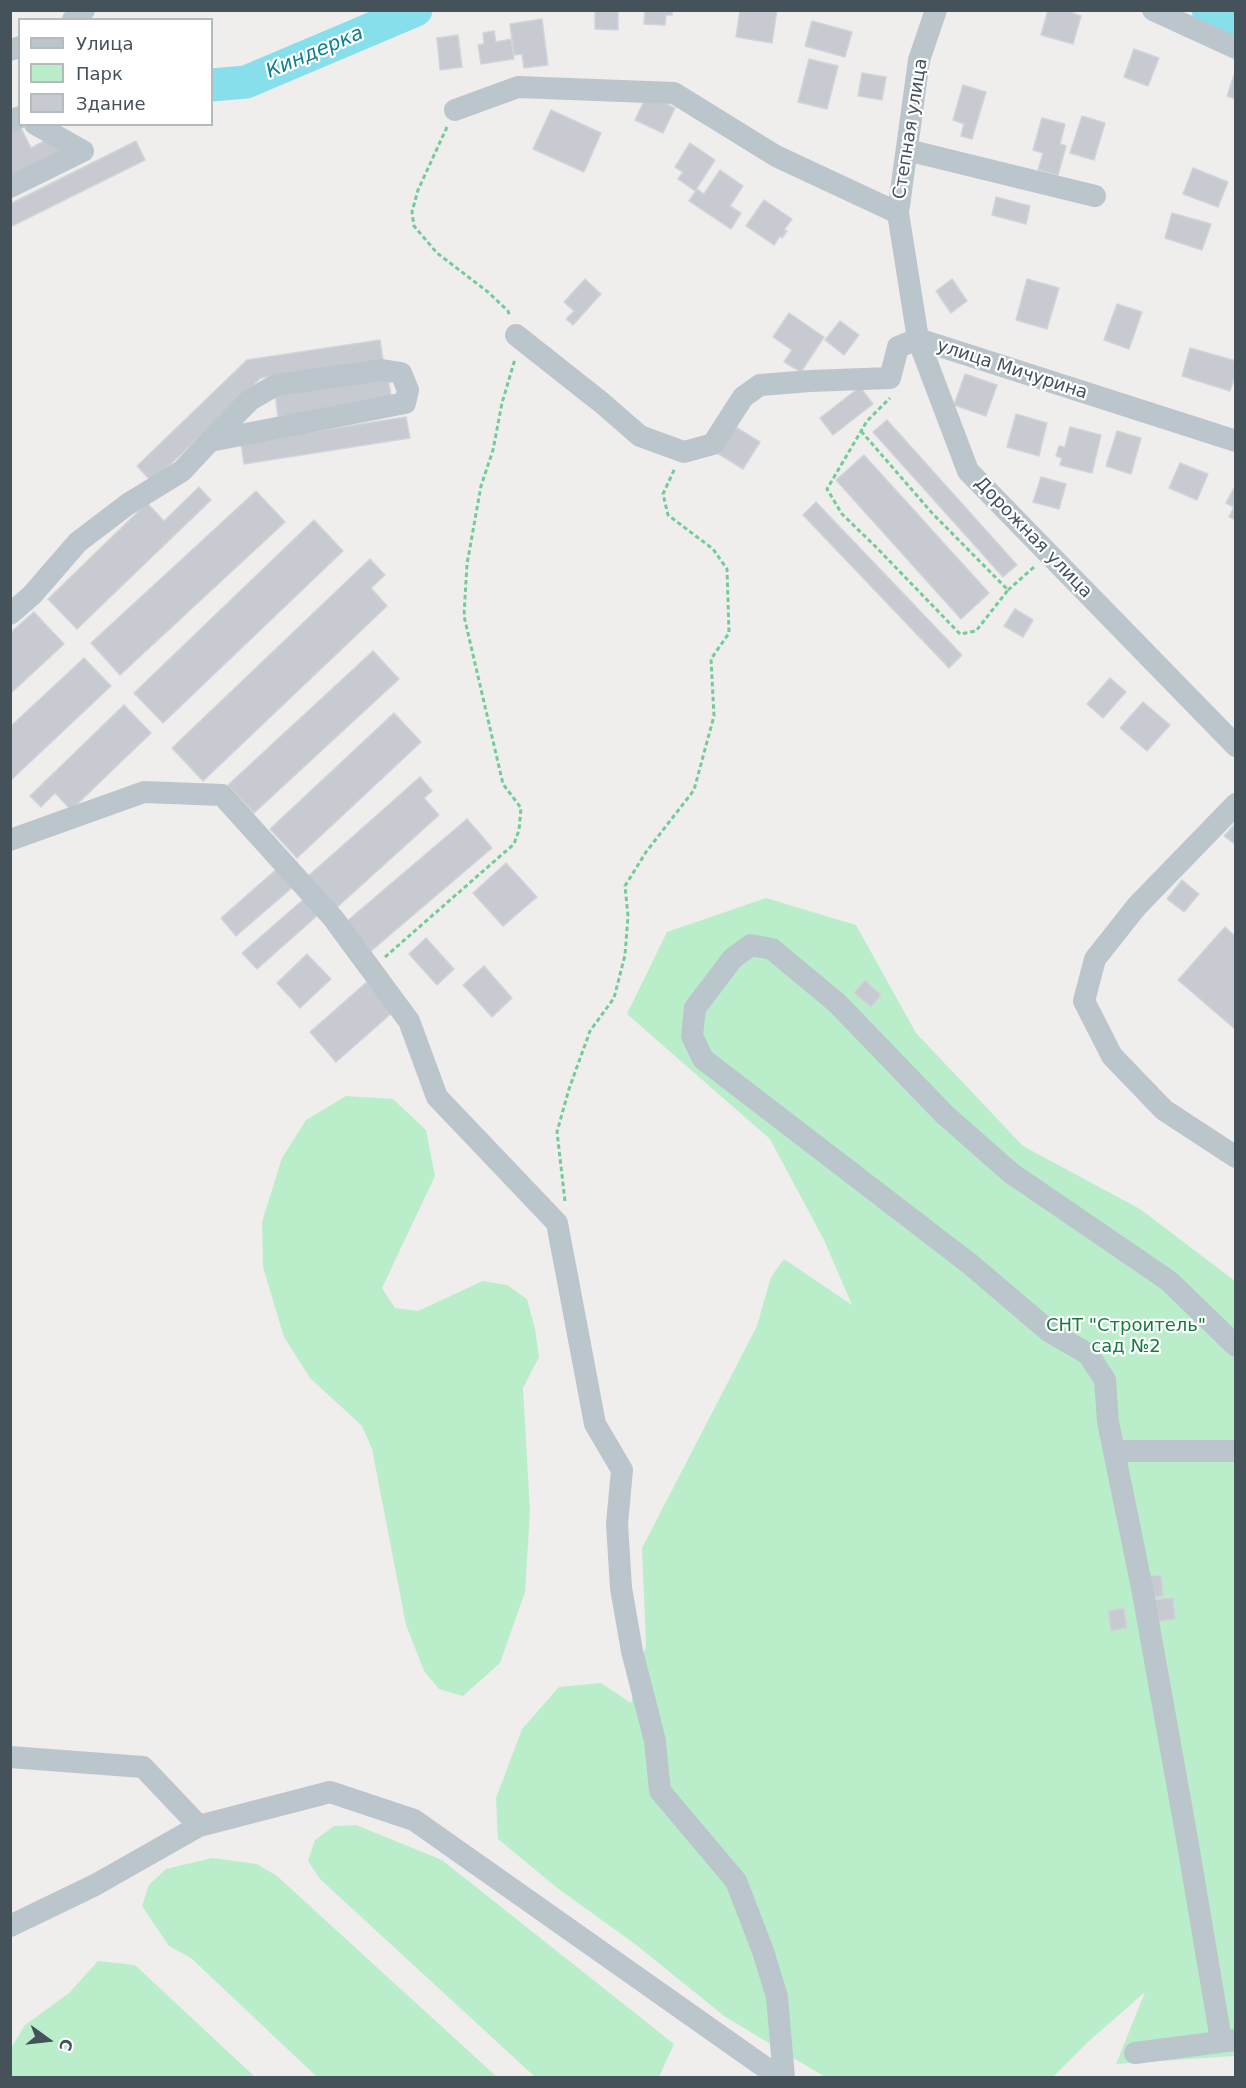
<!DOCTYPE html>
<meta charset="utf-8">
<style>
body{margin:0}
#map{position:relative;width:1246px;height:2088px;overflow:hidden;background:#f0eded;font-family:"DejaVu Sans",sans-serif}
canvas{display:block}
.frame{position:absolute;inset:0;border:12px solid #45525a;pointer-events:none}
.legend{position:absolute;left:18px;top:18px;width:195px;height:108px;box-sizing:border-box;background:#fff;border:2px solid #b5babd;margin:0;padding:8px 10px;list-style:none;font-size:18px;color:#45525a}
.legend li{display:flex;align-items:center;gap:12px;height:30px}
.legend b{width:30px;border:2px solid #b5babd}
.north{position:absolute;left:18px;top:2010px;width:60px;height:60px;-webkit-text-stroke:4px #fff;paint-order:stroke;rotate:105deg;font-size:16px;font-weight:700;line-height:24px;text-align:center;color:#45525a}
.north::after{content:'';display:block;margin:auto;width:21px;height:27px;background:#45525a;clip-path:polygon(50% 0,100% 100%,50% 72%,0 100%)}
</style>
<div id="map">
<canvas width="1246" height="2088"></canvas>
<div class="frame"></div>
<ul class="legend">
<li><b style="height:8px;background:#bbc6cc"></b>Улица</li>
<li><b style="height:16px;background:#baeeca"></b>Парк</li>
<li><b style="height:16px;background:#c7cad0"></b>Здание</li>
</ul>
<div class="north">С</div>
</div>
<script>
const ctx = document.querySelector('canvas').getContext('2d');
ctx.lineJoin = 'round';
function paint(path, color) {
  ctx.fillStyle = color;
  ctx.fill(path, 'evenodd');
}
function shape(rows) {
  const path = new Path2D();
  for (const r of rows) {
    path.moveTo(r[0], r[1]);
    for (let i = 2; i < r.length; i += 2) path.lineTo(r[i], r[i + 1]);
  }
  return path;
}
function strokePath(path, color, width, dash) {
  ctx.strokeStyle = color;
  ctx.lineWidth = width;
  ctx.lineCap = dash ? 'butt' : 'round';
  ctx.setLineDash(dash || []);
  ctx.stroke(path);
}
function label(font, color, halo, rows, align = 'center') {
  ctx.font = font + ' "DejaVu Sans",sans-serif';
  ctx.lineWidth = 4.5;
  ctx.setLineDash([]);
  ctx.textBaseline = 'middle';
  ctx.strokeStyle = halo;
  ctx.fillStyle = color;
  for (const [text, x, y, turn = 0] of rows) {
    ctx.save();
    ctx.translate(x, y);
    ctx.rotate((+turn || 0) * Math.PI / 180);
    ctx.textAlign = isNaN(turn) ? turn : align;
    if (halo) ctx.strokeText(text, 0, 0);
    ctx.fillText(text, 0, 0);
    ctx.restore();
  }
}
paint(shape([
 [766,898,856,925,916,1033,1023,1146,1140,1209,1235,1281,1235,2056,1116,2064,1145,1992,1088,2042,1053,2077,825,2077,724,2016,635,1944,556,1887,498,1839,496,1798,522,1729,559,1687,601,1683,631,1703,646,1645,642,1548,757,1326,771,1277,784,1259,852,1305,824,1240,770,1139,627,1014,667,932],
 [346,1096,393,1099,426,1130,435,1176,382,1288,395,1308,418,1311,483,1281,507,1285,527,1299,535,1329,539,1357,523,1388,530,1512,525,1592,500,1663,463,1696,439,1689,424,1671,406,1625,372,1449,362,1426,310,1378,284,1337,263,1267,262,1222,282,1158,306,1120],
 [356,1825,442,1860,674,2044,659,2077,535,2077,320,1879,308,1861,315,1840,334,1826],
 [212,1858,257,1864,277,1876,497,2077,317,2077,191,1958,169,1946,142,1906,149,1885,166,1869],
 [98,1961,135,1965,255,2077,11,2077,11,2048,25,2025,69,1993]
]), '#baeeca');
strokePath(shape([
 [1208,10,1236,22],
 [212,85,246,82,416,10]
]), '#87dfeb', 33);
const building = shape([
 [595,10,618,12,618,30,595,29,595,10],
 [645,10,672,10,672,15,666,15,665,25,644,24,645,10],
 [740,10,777,10,772,43,736,37,740,10],
 [1048,10,1074,10,1073,13,1081,16,1073,44,1041,35,1048,10],
 [542,19,548,65,524,68,522,54,514,55,510,24,542,19],
 [812,21,852,32,845,57,805,46,812,21],
 [494,31,496,42,511,39,514,59,481,64,478,45,484,44,483,33,494,31],
 [458,35,462,67,440,70,437,38,458,35],
 [1134,49,1159,58,1148,86,1124,77,1134,49],
 [809,59,838,66,827,109,798,102,809,59],
 [1236,69,1236,99,1227,96,1236,69],
 [862,73,886,77,882,100,858,96,862,73],
 [963,85,986,92,972,139,961,136,964,124,953,120,963,85],
 [647,95,675,108,663,133,635,120,647,95],
 [551,110,601,133,584,172,533,149,551,110],
 [1082,116,1105,123,1094,160,1070,153,1082,116],
 [1042,118,1065,124,1060,144,1066,146,1058,175,1038,170,1043,153,1033,150,1042,118],
 [20,126,31,148,52,137,62,156,10,182,10,131,20,126],
 [136,141,145,160,10,227,10,204,136,141],
 [690,143,715,160,695,191,678,179,683,172,675,167,690,143],
 [1193,168,1228,182,1218,207,1183,194,1193,168],
 [720,170,743,186,730,206,741,213,731,229,689,201,697,189,704,194,720,170],
 [996,197,1030,206,1026,224,992,215,996,197],
 [764,200,792,219,784,230,787,231,782,238,780,236,774,245,746,226,764,200],
 [1172,213,1211,224,1202,250,1165,238,1172,213],
 [585,279,601,294,573,325,566,319,574,311,564,302,585,279],
 [952,279,967,301,951,313,936,291,952,279],
 [1027,279,1059,288,1047,329,1016,320,1027,279],
 [1117,304,1142,312,1129,349,1104,340,1117,304],
 [789,313,824,337,801,372,784,362,792,350,773,337,789,313],
 [840,321,859,335,844,355,825,340,840,321],
 [380,340,383,360,261,378,152,482,137,466,247,360,380,340],
 [1190,348,1236,361,1236,373,1230,391,1182,376,1190,348],
 [965,374,997,385,986,416,954,405,965,374],
 [388,377,392,401,278,417,275,394,388,377],
 [860,387,873,404,833,435,820,418,860,387],
 [1016,414,1047,423,1039,456,1007,447,1016,414],
 [406,417,410,438,244,464,241,443,406,417],
 [887,420,1017,565,1003,577,873,432,887,420],
 [734,426,760,442,743,469,717,453,734,426],
 [1070,427,1101,435,1092,473,1060,465,1062,458,1056,456,1059,446,1065,447,1070,427],
 [1117,431,1141,438,1131,474,1106,466,1117,431],
 [864,455,989,593,961,619,836,480,864,455],
 [1180,463,1208,474,1197,500,1169,488,1180,463],
 [1041,477,1066,484,1059,509,1033,502,1041,477],
 [1235,486,1236,486,1236,520,1229,517,1234,507,1226,503,1235,486],
 [199,487,211,500,77,629,48,599,147,503,164,521,199,487],
 [256,491,285,522,120,675,91,643,256,491],
 [816,502,962,655,949,668,803,515,816,502],
 [314,520,343,551,163,723,134,693,314,520],
 [370,559,385,575,371,588,387,606,203,781,172,748,370,559],
 [1015,609,1033,620,1023,637,1004,626,1015,609],
 [34,612,64,644,10,694,10,633,34,612],
 [373,651,399,679,254,813,228,785,373,651],
 [84,658,111,686,10,781,10,727,84,658],
 [1110,678,1126,692,1103,718,1087,704,1110,678],
 [1143,702,1170,725,1147,751,1120,728,1143,702],
 [124,705,151,733,71,810,55,793,41,807,30,796,124,705],
 [394,713,421,742,297,858,270,829,394,713],
 [420,777,432,791,424,798,439,815,334,910,306,878,420,777],
 [467,819,492,848,371,951,346,922,467,819],
 [1236,823,1236,845,1224,836,1236,823],
 [506,863,537,897,503,926,473,893,506,863],
 [279,867,294,886,236,936,221,918,279,867],
 [1182,880,1199,894,1184,912,1167,899,1182,880],
 [305,898,319,914,257,969,242,953,305,898],
 [1225,927,1236,937,1236,1030,1178,980,1225,927],
 [426,938,454,969,437,985,409,954,426,938],
 [307,954,331,979,300,1008,277,983,307,954],
 [484,966,512,998,492,1017,463,985,484,966],
 [865,980,881,995,871,1007,854,993,865,980],
 [368,981,394,1011,336,1062,310,1032,368,981],
 [1161,1575,1163,1596,1149,1598,1147,1576,1161,1575],
 [1173,1598,1175,1619,1153,1622,1150,1600,1173,1598],
 [1124,1608,1127,1628,1111,1631,1108,1611,1124,1608]
]);
paint(building, '#c7cad0');
strokePath(building, '#d1d4d9', 1.5);
strokePath(shape([
 [447,127,418,190,412,212,414,226,437,253,488,292,508,311,510,317],
 [861,431,932,513,1008,590,976,631,960,634,875,546,842,514,827,489,867,421,890,398],
 [1008,590,1034,567],
 [385,957,514,844,519,830,521,808,503,784,464,616,467,564,481,486,493,450,502,403,515,359],
 [565,1201,557,1132,569,1089,590,1031,614,998,625,955,628,916,625,886,646,852,694,790,714,716,711,659,729,633,727,569,713,549,668,515,663,494,675,468]
]), '#72cc98', 3, [4.5, 3]);
strokePath(shape([
 [936,10,919,60,898,213,918,339,968,471,1236,746],
 [1153,10,1236,48],
 [73,20,84,10],
 [10,50,20,47],
 [455,110,518,87,674,93,776,156,898,213],
 [10,121,20,117],
 [907,150,1095,196],
 [10,187,83,151,35,124],
 [516,335,602,403,640,436,684,452,713,444,743,397,760,385,810,381,890,378,898,347,918,339,1236,441],
 [10,614,32,595,78,542,128,504,182,471,210,441,250,400,276,385,382,370,401,373,408,390,405,403,210,441],
 [1236,804,1137,906,1095,959,1084,1001,1112,1056,1164,1110,1236,1157],
 [10,840,144,792,222,795,333,918,409,1021,437,1097,557,1223,595,1424,622,1470,617,1524,621,1588,632,1651,655,1741,660,1791,736,1881,763,1951,777,1997,784,2078],
 [1114,1451,1236,1451],
 [10,1757,143,1767,199,1826],
 [10,1926,95,1885,199,1826,330,1792,414,1820,780,2078],
 [1221,2040,1186,1833,1142,1588,1108,1422,1105,1380,1088,1354,1050,1332,970,1264,703,1059,692,1036,695,1008,733,958,751,945,772,949,837,1003,944,1114,1011,1173,1169,1281,1236,1346],
 [1135,2053,1235,2040]
]), '#bbc6cc', 22);
label('18px', '#45525a', '#fff', [
 ["Степная улица",911,129,-81],
 ["улица Мичурина",1012,370,18],
 ["Дорожная улица",1033,538,46]
]);
label('18px', '#167b40', '#fff', [
 ["СНТ \"Строитель\"",1126,1326],
 ["сад №2",1126,1347]
]);
label('italic 20px', '#0d8090', '#fff', [
 ["Киндерка",315,53,-23]
]);
</script>
